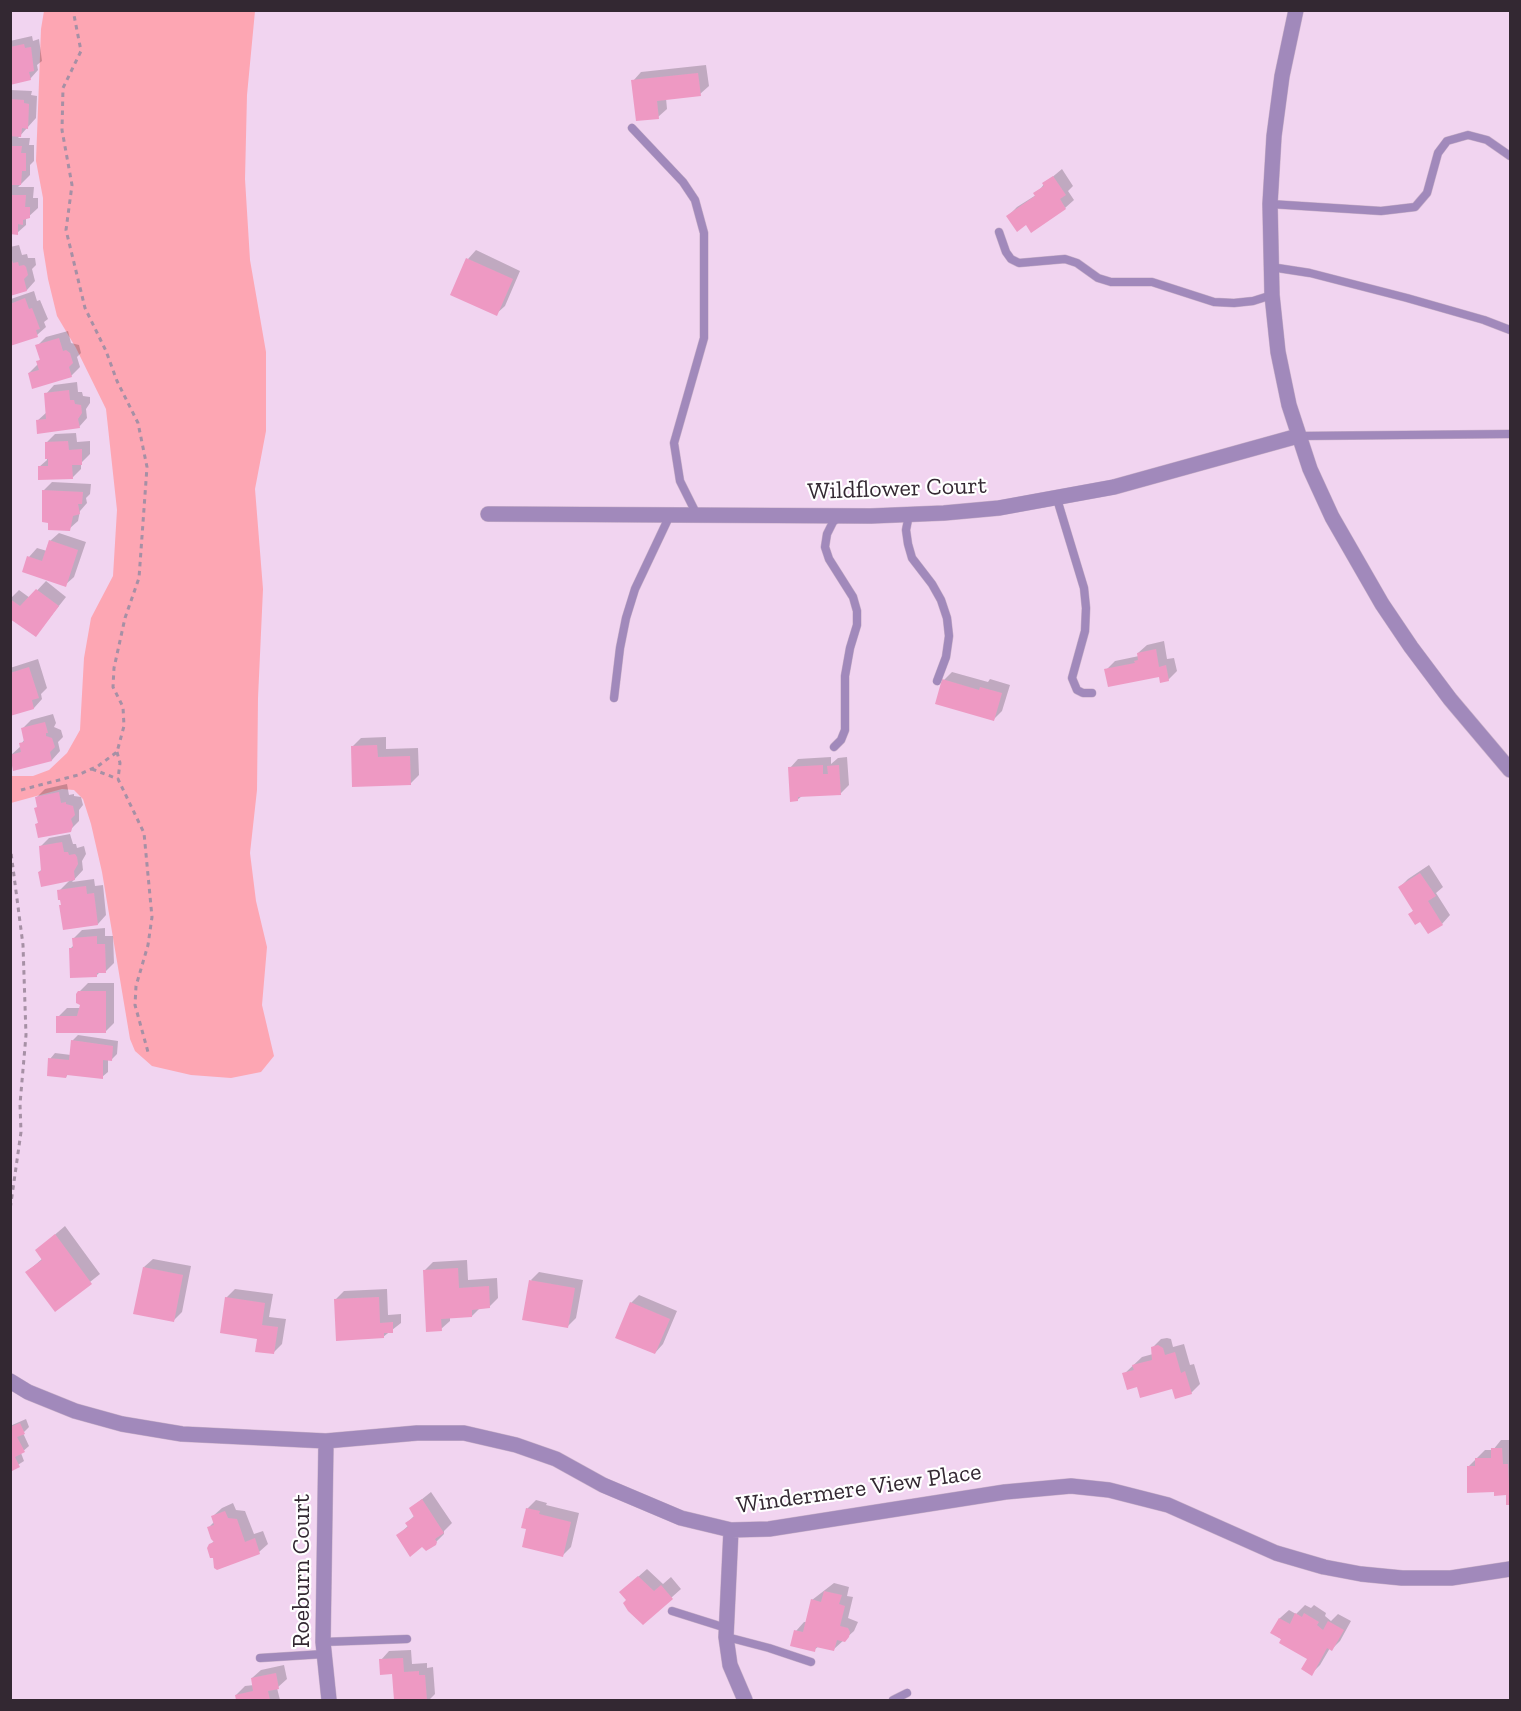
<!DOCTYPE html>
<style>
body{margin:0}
#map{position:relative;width:1521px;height:1711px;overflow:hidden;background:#f1d4f0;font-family:"Zilla Slab",serif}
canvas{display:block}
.frame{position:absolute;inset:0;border:12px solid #332832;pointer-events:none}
</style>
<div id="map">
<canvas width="1521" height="1711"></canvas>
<div class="frame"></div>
</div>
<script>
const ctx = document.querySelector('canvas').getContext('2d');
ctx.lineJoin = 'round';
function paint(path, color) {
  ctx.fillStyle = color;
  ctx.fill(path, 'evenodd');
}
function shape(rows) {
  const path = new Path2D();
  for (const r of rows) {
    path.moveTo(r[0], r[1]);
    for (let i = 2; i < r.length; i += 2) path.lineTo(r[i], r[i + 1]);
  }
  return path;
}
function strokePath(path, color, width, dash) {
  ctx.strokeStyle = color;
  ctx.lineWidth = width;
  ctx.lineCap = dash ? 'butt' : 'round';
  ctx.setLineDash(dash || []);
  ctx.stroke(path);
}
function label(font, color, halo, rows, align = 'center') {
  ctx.font = font + ' "Zilla Slab",serif';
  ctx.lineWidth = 4.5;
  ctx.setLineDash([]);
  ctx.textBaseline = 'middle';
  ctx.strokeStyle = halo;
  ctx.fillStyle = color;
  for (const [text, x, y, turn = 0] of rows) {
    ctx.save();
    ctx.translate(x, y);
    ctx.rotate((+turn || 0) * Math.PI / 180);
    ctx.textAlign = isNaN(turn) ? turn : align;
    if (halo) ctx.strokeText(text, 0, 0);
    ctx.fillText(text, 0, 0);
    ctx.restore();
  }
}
paint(shape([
 [44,11,255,11,247,95,245,179,250,260,266,352,266,431,255,489,263,589,258,698,257,790,250,853,256,901,267,947,262,1005,274,1056,261,1072,231,1078,191,1075,152,1066,135,1051,130,1039,102,872,91,824,83,799,74,790,62,789,11,803,11,776,33,776,49,770,67,753,80,730,84,658,91,618,113,576,117,510,106,409,76,348,57,316,48,279,43,248,43,198,36,161,41,29]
]), '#fda6b3');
paint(shape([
 [32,36,33,41,39,39,42,61,37,65,38,70,30,79,10,83,10,41],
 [706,65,709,86,700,94,666,98,667,109,658,117,633,81,641,72],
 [10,90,32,91,31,95,37,96,36,118,18,138,30,138,29,145,34,145,34,161,30,165,30,175,18,187,34,187,33,198,38,198,38,208,26,219,26,225,17,233,10,233],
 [1062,169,1073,186,1068,191,1074,200,1065,208,1026,223,1008,216,1017,207,1036,195,1044,184],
 [19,245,22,255,27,254,28,258,35,258,36,265,32,269,35,281,27,290,10,294,10,247],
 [476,250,520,271,505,306,496,314,468,259],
 [34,291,37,301,40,300,45,312,48,319,44,322,46,327,37,335,10,345,11,299],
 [68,331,71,343,79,345,81,353,77,357,80,367,71,376,29,373,38,364,38,362,41,358,37,346,46,337],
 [77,382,78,392,82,392,83,396,90,397,90,403,86,409,87,418,79,427,37,421,47,412,46,394,54,385],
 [76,433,77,442,90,441,90,454,81,463,81,469,72,478,39,467,47,460,46,443,55,434],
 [52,482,91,484,90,494,86,498,87,503,80,511,78,521,69,529,50,521,43,491],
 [59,533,86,542,74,577,65,585,29,557,37,548,47,551,50,541],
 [46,581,66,597,36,635,10,617,10,599,19,590,30,598],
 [1164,641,1167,659,1174,658,1177,671,1168,680,1160,675,1106,670,1115,661,1139,656,1138,653,1147,645],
 [38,659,47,688,41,694,42,699,34,708,10,715,10,668],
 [952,672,988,682,990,679,1010,685,1002,711,994,719,944,680],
 [53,714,56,723,54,727,61,730,63,737,58,742,60,751,52,760,11,755,21,746,21,744,25,739,22,729,31,720],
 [386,737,386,749,418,748,419,775,410,784,353,746,361,738],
 [831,757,831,764,838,758,847,757,849,785,840,794,802,796,797,800,790,768,798,759],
 [67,784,69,795,74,794,74,796,81,797,83,805,79,810,79,821,70,830,37,824,39,822,37,797,45,789],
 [70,834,73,844,76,844,77,848,84,846,86,854,82,861,83,870,72,882,94,879,95,886,103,885,106,915,98,924,62,904,59,891,70,880,39,872,42,869,40,847,49,838],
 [1429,865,1443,887,1436,893,1450,915,1442,924,1420,920,1410,914,1414,910,1400,887,1408,879],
 [105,928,105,936,113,936,114,963,106,971,100,972,96,976,70,949,74,945,74,938,82,930],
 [88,983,114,983,114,1023,105,1032,58,1017,67,1008,81,1008,77,994],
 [78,1035,118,1041,117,1054,111,1060,108,1059,108,1072,102,1077,68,1074,66,1077,50,1059,55,1053,71,1055,72,1041],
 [65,1226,100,1274,55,1310,27,1272,43,1258,37,1250],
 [153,1259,191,1266,182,1312,173,1321,144,1267],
 [467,1260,468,1280,497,1278,498,1298,489,1307,480,1308,472,1316,450,1317,450,1321,441,1329,425,1270,433,1262],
 [539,1272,583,1280,576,1318,568,1326,531,1280],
 [235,1289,273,1294,269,1317,286,1319,282,1344,273,1353,226,1298],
 [387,1289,388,1315,401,1314,401,1323,383,1337,335,1300,344,1291],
 [639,1295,677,1311,663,1344,655,1353,631,1303],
 [1167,1338,1171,1339,1173,1347,1184,1344,1190,1365,1194,1364,1200,1384,1191,1393,1173,1387,1138,1385,1124,1374,1142,1357,1153,1354,1152,1348,1161,1339],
 [26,1419,29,1427,23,1433,29,1446,21,1453,24,1461,10,1470,10,1426],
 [1501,1440,1510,1440,1510,1504,1508,1504,1508,1494,1495,1491,1468,1467,1485,1450,1493,1450],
 [431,1492,452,1523,444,1531,444,1534,435,1543,398,1535,409,1525,407,1523,415,1515,411,1508],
 [536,1500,547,1503,546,1505,579,1513,571,1547,562,1556,528,1528,527,1509],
 [233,1503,236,1510,245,1511,254,1534,263,1531,268,1544,259,1552,210,1545,215,1540,208,1528,215,1521,213,1516,222,1508],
 [647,1569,663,1584,671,1577,681,1589,643,1623,630,1584],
 [834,1583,849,1587,847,1596,853,1597,848,1618,858,1622,854,1631,834,1649,819,1646,814,1650,796,1631,804,1622,807,1622,812,1600],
 [1305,1605,1311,1608,1314,1605,1326,1613,1325,1616,1331,1621,1338,1614,1351,1621,1340,1641,1332,1649,1330,1648,1320,1665,1311,1674,1309,1658,1272,1633,1280,1618,1289,1610,1296,1614],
 [411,1650,412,1664,427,1663,427,1668,433,1667,435,1694,429,1700,395,1700,393,1672,381,1660,389,1651],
 [284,1665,287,1679,277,1688,280,1700,237,1700,236,1695,245,1686,254,1685,252,1678,261,1670]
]), '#0003');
paint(shape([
 [24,44,25,48,31,47,34,71,29,72,31,80,10,85,10,47],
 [698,73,701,96,657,101,659,119,636,121,631,80],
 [10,99,24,100,24,103,29,104,28,129,22,128,21,137,10,136],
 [10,146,22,146,21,153,26,153,26,171,22,171,21,185,10,185],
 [1053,176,1066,195,1060,199,1066,209,1031,233,1026,225,1017,232,1006,216,1035,196,1033,193,1044,186,1042,183],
 [10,195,26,195,25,207,30,207,30,218,23,220,23,225,18,224,18,235,10,234],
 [10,255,13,263,18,262,19,266,24,265,26,267,28,275,24,279,27,291,10,296],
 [466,258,513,279,497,316,450,295],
 [25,298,29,309,32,308,37,321,40,329,36,330,38,337,10,346,10,304],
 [59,338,63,351,66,350,70,353,73,363,69,367,72,377,32,389,28,373,39,370,36,361,40,360,35,345],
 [69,390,70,400,74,400,75,404,81,405,82,413,78,419,80,428,37,434,36,420,46,419,44,393],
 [68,441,69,450,82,449,82,465,72,465,73,479,38,480,38,466,48,466,48,459,45,459,45,442],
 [42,490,83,492,82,504,78,504,80,514,73,516,70,531,48,530,48,523,42,522],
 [49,540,78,550,66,587,22,572,27,556,42,561],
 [36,589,59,606,36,637,10,619,10,599,20,606],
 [1156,649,1159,667,1166,665,1169,681,1160,683,1159,677,1108,687,1104,669,1135,663,1134,661,1138,660,1137,653],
 [29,667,39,698,32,700,34,709,10,716,10,673],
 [942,679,979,690,980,687,1002,693,994,721,935,704],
 [45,722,48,733,46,733,46,736,52,738,55,747,50,752,52,761,13,771,10,755,21,752,19,743,24,742,21,728],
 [377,745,378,757,410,756,411,785,352,787,351,746],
 [823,765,823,774,828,774,827,766,839,765,841,795,798,797,798,801,790,802,788,767],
 [59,792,61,803,66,802,66,804,73,806,75,815,71,819,73,825,71,832,38,838,35,824,38,823,34,808,37,807,35,797],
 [62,842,64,852,68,852,69,855,75,854,77,857,78,864,74,871,75,880,41,887,38,872,41,871,39,846],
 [1420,873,1436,896,1428,901,1443,925,1428,934,1420,922,1415,925,1408,914,1413,911,1398,887],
 [86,886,87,894,94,893,98,925,63,930,59,905,61,905,60,900,58,900,57,890],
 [97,936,97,944,105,944,106,973,97,973,97,977,70,978,69,948,73,948,72,938],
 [78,991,106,991,106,1033,56,1033,56,1016,77,1016,80,1005,76,1003,76,994],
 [71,1040,113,1046,112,1061,103,1060,103,1079,67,1075,66,1078,47,1076,48,1058,69,1060],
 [55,1234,92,1284,55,1312,25,1272,42,1260,35,1250],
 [143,1267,183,1275,174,1322,133,1314],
 [458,1268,459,1288,489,1286,490,1308,472,1310,472,1317,441,1319,442,1331,426,1332,423,1270],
 [529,1280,575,1288,568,1328,522,1320],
 [225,1297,265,1303,262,1325,278,1327,274,1354,255,1352,257,1339,220,1333],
 [379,1297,380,1323,393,1322,393,1333,384,1333,384,1338,336,1341,334,1299],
 [630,1302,670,1319,655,1354,615,1338],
 [1158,1345,1163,1348,1165,1355,1175,1352,1181,1373,1185,1371,1192,1394,1175,1399,1172,1389,1140,1398,1137,1387,1127,1390,1122,1373,1134,1370,1132,1365,1152,1360,1151,1347],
 [20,1423,25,1434,17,1437,25,1452,15,1457,20,1467,10,1472,10,1427],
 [1491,1448,1502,1448,1503,1464,1508,1464,1510,1505,1506,1505,1506,1495,1494,1496,1494,1492,1467,1493,1467,1466,1475,1466,1475,1458,1491,1458],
 [422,1499,444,1533,435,1539,437,1542,436,1545,426,1551,422,1547,410,1557,396,1535,408,1527,405,1523,414,1517,409,1508],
 [526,1508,540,1511,539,1514,571,1522,563,1557,522,1547,526,1529,521,1528],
 [225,1511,228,1518,237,1519,245,1542,255,1538,260,1554,217,1570,214,1568,213,1558,210,1558,207,1548,209,1544,214,1542,211,1539,207,1527,214,1525,211,1516],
 [638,1576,654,1591,661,1585,673,1599,643,1625,628,1611,623,1603,626,1600,619,1592],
 [824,1591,842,1595,839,1604,845,1606,840,1626,848,1628,850,1632,849,1637,845,1642,837,1640,834,1651,816,1647,815,1652,790,1646,794,1630,803,1632,811,1599,821,1602],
 [1295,1613,1302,1617,1304,1613,1319,1622,1317,1625,1323,1630,1328,1621,1344,1630,1332,1651,1327,1648,1312,1676,1301,1669,1307,1659,1279,1643,1281,1639,1270,1633,1279,1618,1290,1624],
 [403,1658,404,1672,419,1671,419,1675,425,1675,427,1700,394,1700,392,1674,380,1675,379,1659],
 [276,1673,279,1689,268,1691,270,1700,236,1700,235,1695,253,1691,251,1678]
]), '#ee99c3');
const service = shape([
 [632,128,683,182,695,200,704,233,704,338,674,443,680,481,697,515],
 [1270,204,1381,211,1415,207,1427,193,1438,153,1447,141,1468,135,1487,140,1510,156],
 [999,232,1006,252,1011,259,1019,263,1065,259,1077,263,1098,278,1111,282,1152,282,1214,302,1234,303,1253,301,1272,295],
 [1271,267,1310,273,1407,298,1484,320,1510,330],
 [1298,436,1510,434],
 [1057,499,1084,588,1086,608,1085,631,1072,678,1077,690,1083,693,1092,693],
 [909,515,906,530,908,544,912,558,932,584,941,600,947,618,949,636,946,657,937,681],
 [614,698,620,648,626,618,635,589,670,515],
 [834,747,841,740,845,730,845,676,850,648,857,625,857,611,853,597,829,559,825,547,827,534,833,522,838,518],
 [672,1611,726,1628],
 [727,1637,769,1648,811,1662],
 [323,1642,407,1639],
 [260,1658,324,1654],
 [893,1700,907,1693]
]);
const minor = shape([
 [1296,10,1282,76,1274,136,1270,204,1272,295,1278,352,1289,405,1310,469,1332,517,1382,604,1411,647,1450,699,1510,770],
 [488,514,871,516,944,513,999,508,1114,487,1298,436],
 [10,1381,28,1392,75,1411,122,1424,182,1434,326,1441,417,1433,464,1433,516,1445,556,1459,603,1485,681,1518,731,1530,769,1529,1005,1492,1071,1486,1109,1490,1168,1505,1276,1553,1324,1567,1361,1574,1402,1578,1451,1578,1510,1569],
 [326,1441,323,1642,329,1700],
 [731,1530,726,1637,730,1665,745,1700]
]);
strokePath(service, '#cbb2ca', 9);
strokePath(minor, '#cbb2ca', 16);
strokePath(shape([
 [117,752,120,763,118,779],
 [92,769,118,779,144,833,152,917,148,945,136,986,135,1005,148,1052],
 [21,790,78,775,98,766,117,752,124,726,123,707,113,687,114,668,125,618,139,578,147,467,138,423,117,381,106,351,85,308,66,230,72,185,62,130,63,88,81,51,73,10],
 [10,845,23,945,26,1035,20,1104,21,1132,10,1210]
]), '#a690a5', 3, [4.5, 4.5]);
strokePath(service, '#a189bb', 8);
strokePath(minor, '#a189bb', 15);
label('24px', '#332832', '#fff', [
 ["Wildflower Court",897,489,-2],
 ["Windermere View Place",859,1489,-8],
 ["Roeburn Court",302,1571,-90]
]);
</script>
